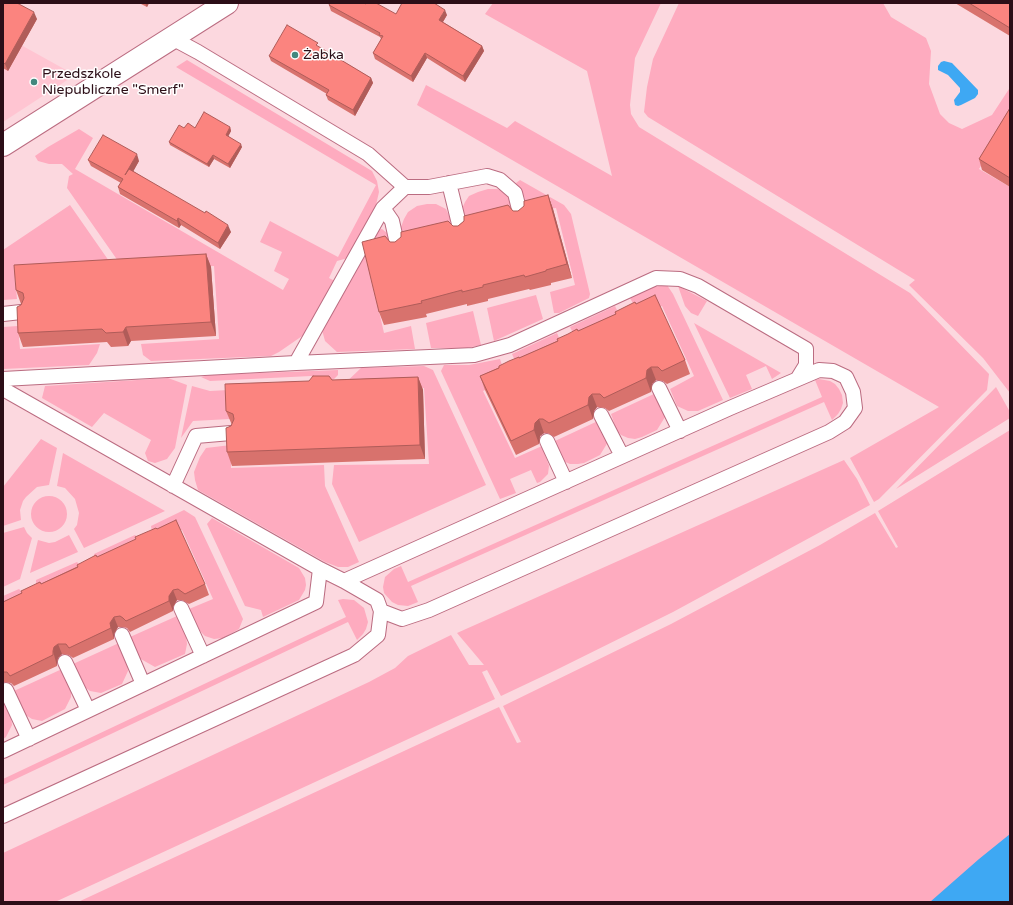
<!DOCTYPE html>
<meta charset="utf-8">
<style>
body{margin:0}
#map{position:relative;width:1013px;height:905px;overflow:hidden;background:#fcd8df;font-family:"Varela Round",sans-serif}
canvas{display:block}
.frame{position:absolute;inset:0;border:4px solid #2c0e17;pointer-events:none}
</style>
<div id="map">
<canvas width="1013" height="905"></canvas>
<div class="frame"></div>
</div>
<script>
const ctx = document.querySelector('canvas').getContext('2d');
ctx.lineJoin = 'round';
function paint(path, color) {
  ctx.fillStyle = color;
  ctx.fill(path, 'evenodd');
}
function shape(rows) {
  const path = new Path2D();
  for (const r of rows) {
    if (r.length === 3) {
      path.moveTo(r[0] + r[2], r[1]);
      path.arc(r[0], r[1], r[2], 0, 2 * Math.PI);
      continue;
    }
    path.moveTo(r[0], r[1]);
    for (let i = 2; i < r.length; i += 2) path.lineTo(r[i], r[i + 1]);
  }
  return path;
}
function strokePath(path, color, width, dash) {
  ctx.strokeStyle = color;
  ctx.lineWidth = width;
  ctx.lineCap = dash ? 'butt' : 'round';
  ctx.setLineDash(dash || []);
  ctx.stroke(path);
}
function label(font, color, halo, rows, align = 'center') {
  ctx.font = font + ' "Varela Round",sans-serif';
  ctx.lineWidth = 3;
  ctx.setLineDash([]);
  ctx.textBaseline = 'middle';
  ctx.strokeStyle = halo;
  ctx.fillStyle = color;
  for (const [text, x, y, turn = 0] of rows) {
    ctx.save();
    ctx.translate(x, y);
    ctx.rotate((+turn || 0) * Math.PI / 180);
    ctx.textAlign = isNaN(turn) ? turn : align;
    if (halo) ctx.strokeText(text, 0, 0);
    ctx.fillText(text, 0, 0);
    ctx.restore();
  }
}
paint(shape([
 [3,35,75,75,3,122]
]), '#ffc5d2');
paint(shape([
 [493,3,661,3,635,58,630,105,631,114,639,127,910,293,989,374,987,390,879,499,874,502,850,458,939,407,417,105,426,85,507,128,515,121,612,176,587,71,485,14],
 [679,3,883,3,891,17,926,38,931,51,929,84,940,114,949,123,962,129,992,115,1009,89,1010,90,1010,120,979,169,1010,187,1010,393,983,358,909,285,915,280,648,117,644,112,647,87,653,59],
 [187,60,372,171,377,181,379,192,376,205,348,258,337,261,329,278,335,281,308,332,279,352,271,356,151,361,143,355,141,344,219,339,214,266,118,271,118,261,67,188,69,176,73,174,62,164,49,164,38,161,35,156,48,147,79,129,93,138,75,169,283,290,289,279,274,271,282,252,260,242,270,221,338,257,376,185,176,67],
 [520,180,564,205,571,214,590,294,589,298,559,313,554,313,550,292,575,285,556,208,528,212,524,196,519,192,516,183],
 [488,189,497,189,507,192,511,201,514,217,465,230,461,211,465,202,469,196,478,192],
 [427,204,436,204,446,209,450,218,453,234,404,247,401,227,404,219,408,212,417,206],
 [70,205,109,261,15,277,17,299,3,300,3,250],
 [382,229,387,233,391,249,366,255,384,333,411,326,415,349,337,352,325,341,322,330,376,230],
 [667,285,673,294,723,400,698,411,688,411,677,406,670,389,694,376,662,306,640,316,630,298,653,287],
 [678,286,707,301,698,316,691,313,685,306],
 [536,295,543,319,494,341,487,308],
 [615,306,624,325,579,345,570,327],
 [473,311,481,345,467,348,431,348,426,323],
 [694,323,781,373,772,379,766,366,746,375,752,389,730,398],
 [18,326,20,349,100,344,97,353,89,365,3,369,3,327],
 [557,333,565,352,520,372,512,354],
 [500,359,507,380,483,391,515,458,542,446,549,466,548,474,540,482,537,483,531,470,510,479,516,493,500,499,441,371,444,365,469,365],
 [424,366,433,370,486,485,359,542,332,484,334,465,429,464,424,388,340,392,340,388,361,368],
 [338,370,338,375,332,381,318,382,311,376,210,381,201,377,209,375],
 [168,378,187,385,175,448,167,459,155,463,148,461,145,453,151,440,104,413,92,427,42,398,45,386],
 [819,379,830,381,835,384,839,389,842,395,843,403,841,409,838,414,832,420,824,402,411,586,418,602,408,606,398,605,392,602,384,593,383,587,385,577,394,569,401,566,408,582,822,397,815,380],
 [192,386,210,391,301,386,230,419,193,421,181,438],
 [996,387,1010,412,1010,418,896,489],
 [656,393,664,411,665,417,657,430,642,437,635,439,628,438,621,435,617,431,611,414],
 [600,420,608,442,600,455,584,463,578,464,570,464,563,461,560,456,555,441],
 [1010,430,1010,861,967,902,78,902,499,707,517,743,521,742,503,706,671,624,820,545,875,513,896,548,898,547,878,511],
 [41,439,57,448,49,485,37,487,26,497,23,501,20,510,21,520,3,526,3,487],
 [231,445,231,468,324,465,325,486,359,562,348,567,338,567,325,562,198,490,195,480,194,472,200,457,206,448],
 [63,453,165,511,84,548,74,529,77,525,79,513,75,499,65,488,57,486],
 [844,460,857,479,870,505,673,612,556,670,501,696,487,670,482,672,495,699,55,902,3,902,3,853,369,682,395,668,408,656,451,635,469,665,484,665,457,633],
 [49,514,18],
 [184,510,195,517,243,619,239,629,223,638,214,639,205,636,200,631,189,609,213,599,182,530,155,541,153,537,151,526],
 [212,518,299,568,305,578,306,585,305,590,299,600,263,617,261,610,245,606,207,524],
 [24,527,27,533,32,538,20,579,3,587,3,533],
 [69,535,78,552,30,573,38,540,49,543,55,542],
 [135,535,146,545,94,569,94,554],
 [77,562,87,572,36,595,36,580],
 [19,589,29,598,3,610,3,596],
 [343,599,354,600,364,608,368,622,366,629,363,634,357,640,348,622,3,785,3,779,346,617,338,600],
 [177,616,186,635,187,644,185,654,155,667,139,658,130,637],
 [119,643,127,663,128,671,122,684,101,693,90,691,82,685,73,664],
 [62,669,71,688,71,697,65,709,42,721,32,719,24,714,14,691],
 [3,699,11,716,12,725,6,737,3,739]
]), '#feabbf');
paint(shape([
 [944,61,952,63,978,90,978,94,975,98,961,105,958,106,955,105,954,100,960,92,960,88,948,75,938,70,938,66,941,62],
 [1010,834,1010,902,930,902,979,859]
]), '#3ea8f3');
const lane = shape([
 [172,38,198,52,368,154,405,187,383,208,296,363],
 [449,183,461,232],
 [405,187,429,187,487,176,500,180,515,193,521,217],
 [383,208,392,221,398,248],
 [3,314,21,312],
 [3,379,296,363,474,355,510,345,656,278,680,279,698,286,806,349,806,365,798,378],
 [659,388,680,431],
 [3,389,320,569,316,602,3,751],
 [601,415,622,456],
 [547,441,566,482],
 [173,486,196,436,231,433],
 [344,581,730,408,819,370,833,371,846,377,853,392,855,408,845,422,829,432,429,610,402,619,381,611],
 [181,608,203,656],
 [122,635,143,684],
 [65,662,88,710],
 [6,690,29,739],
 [3,816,354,655,378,635,381,611,377,600,344,581,320,569]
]);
const street = shape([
 [3,145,227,3]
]);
strokePath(lane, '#bb6c81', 16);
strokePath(street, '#bb6c81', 24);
strokePath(lane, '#fff', 14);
strokePath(street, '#fff', 22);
paint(shape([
 [3,3,37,19,8,71,3,68],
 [139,3,149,3,147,7],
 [955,3,1010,3,1010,36],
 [366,4,396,14,447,15,443,22,482,46,484,51,465,82,427,58,413,82,375,59,373,53,381,39,380,37,331,11,329,5],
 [319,47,371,78,373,83,355,116,328,100,326,95,327,94,271,61,269,56],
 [1010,108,1010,187,982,170,979,159],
 [230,127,231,131,228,136,242,147,230,168,214,159,209,167,170,145,169,142,184,128],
 [88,160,139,161,133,171,231,232,220,249,181,225,179,228,120,194,118,187,121,183,91,166],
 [548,195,553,209,572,278,551,283,551,285,530,290,529,289,488,299,488,301,467,306,467,304,426,314,427,317,384,325,379,312,390,242,395,242,453,226,458,226,464,221,513,211,518,211],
 [206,254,211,267,216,336,131,341,128,346,111,347,107,342,23,347,18,333,22,304,21,304,16,290],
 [636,304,685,360,690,374,667,384,663,381,656,380,652,384,651,392,609,411,605,408,597,407,594,411,593,419,554,437,548,433,544,433,540,436,539,444,516,455,485,390,480,376,616,314,615,312],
 [418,377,423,390,425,459,232,466,227,452,232,425,226,411,332,380],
 [97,557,205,584,209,595,189,604,182,600,177,600,173,607,173,611,130,632,127,628,123,627,118,627,114,634,114,639,73,658,69,655,62,654,58,658,57,662,57,666,14,686,11,683,3,682,3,602]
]), '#d8726d');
paint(shape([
 [145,3,149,3,147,7],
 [445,10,447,15,441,25,439,20],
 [34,12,37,19,8,71,5,64],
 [482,46,484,51,465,82,463,76],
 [425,53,427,58,413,82,411,76],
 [371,78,373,83,355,116,353,110],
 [230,127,231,131,227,139,226,135],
 [241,144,242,147,230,168,228,164],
 [137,154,139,161,128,181,125,175],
 [213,155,214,159,209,167,207,164],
 [548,195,553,209,572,278,567,264],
 [178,218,181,225,179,228,177,221],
 [228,225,231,232,220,249,218,243],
 [206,254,211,267,216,336,211,322],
 [126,327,131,341,128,346,123,332],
 [651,367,656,380,652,384,651,392,646,378,647,370],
 [418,377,423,390,425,459,420,445],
 [592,394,597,407,594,411,593,419,588,405,589,397],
 [539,419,544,433,540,436,539,444,534,430,535,423],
 [173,590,177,600,173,607,173,611,169,601,169,596],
 [114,617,118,627,114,634,114,639,111,628,110,623],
 [58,644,62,654,58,658,57,662,57,666,53,651,54,647]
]), '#b05c59');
const building = shape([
 [3,3,17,3,34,12,5,64,3,62,3,3],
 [330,3,364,3,366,4,367,3,376,3,396,14,402,3,434,3,445,10,439,20,482,46,463,76,425,53,411,76,373,53,383,36,379,35,380,33,329,5,330,3],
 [969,3,1010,3,1010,28,969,3],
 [287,25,318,43,316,45,371,78,353,110,326,95,329,90,269,56,287,25],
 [1010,108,1010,178,979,159,1010,108],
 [204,112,230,127,226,135,241,144,228,164,213,155,207,164,169,142,179,125,184,128,188,123,195,128,204,112],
 [103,135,137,154,125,175,129,169,205,213,206,211,228,225,218,243,178,218,177,221,118,187,123,179,88,160,103,135],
 [548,195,567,264,546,270,546,271,525,277,524,275,483,285,483,287,462,292,462,290,421,301,422,303,379,312,362,242,385,236,390,242,395,242,401,237,401,232,448,221,453,226,458,226,464,221,464,216,508,205,513,211,518,211,524,206,524,201,548,195],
 [206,254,211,322,126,327,123,332,106,333,102,329,18,333,17,307,21,305,24,298,23,293,16,290,14,265,206,254],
 [655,295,685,360,662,371,658,367,651,367,647,370,646,378,604,398,600,394,592,394,589,397,588,405,549,423,543,419,539,419,535,423,534,430,511,441,480,376,499,368,499,366,509,361,519,357,519,358,558,341,557,339,568,334,577,329,578,331,616,314,615,312,635,302,636,304,655,295],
 [313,376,329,376,332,380,418,377,420,445,227,452,226,428,231,426,234,419,233,414,226,411,225,384,309,381,313,376],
 [176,520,205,584,185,594,178,589,173,590,169,596,169,601,126,621,123,618,120,616,114,617,110,623,111,628,69,648,66,644,58,644,54,647,53,651,53,655,10,676,7,672,3,672,3,602,22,593,21,591,40,582,41,584,78,567,77,565,96,555,97,557,136,539,135,537,156,528,157,529,176,520]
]);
paint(building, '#fb847f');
strokePath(building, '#b05c59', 1);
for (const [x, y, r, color] of [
 [295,55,4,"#42887e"],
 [34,82,4,"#42887e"]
]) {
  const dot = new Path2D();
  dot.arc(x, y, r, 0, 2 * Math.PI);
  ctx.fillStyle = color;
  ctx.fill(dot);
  strokePath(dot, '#fff', 1.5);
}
label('14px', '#2c0e17', '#fff', [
 ["Żabka",303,55],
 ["Przedszkole",42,74],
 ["Niepubliczne \"Smerf\"",42,90]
], 'left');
</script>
